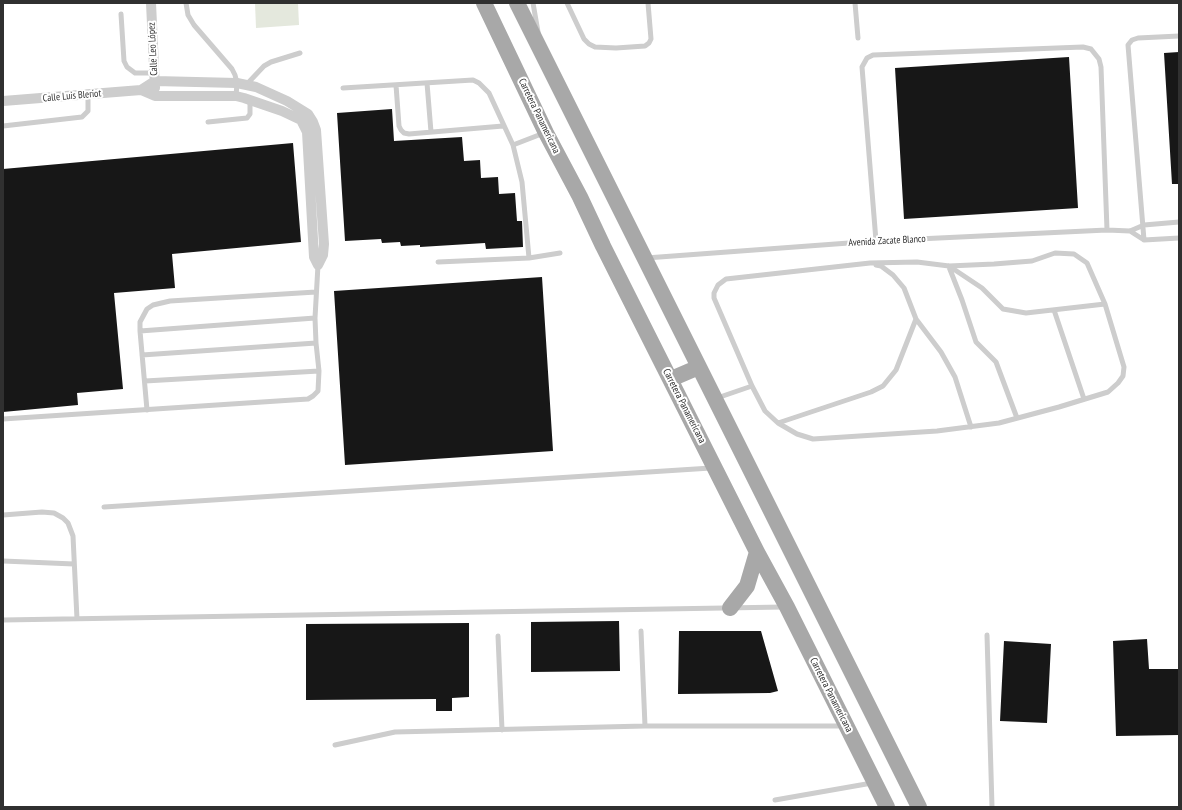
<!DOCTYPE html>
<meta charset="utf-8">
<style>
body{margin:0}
#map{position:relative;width:1182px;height:810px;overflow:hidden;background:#fff;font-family:"PT Sans Narrow",sans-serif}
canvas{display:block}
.frame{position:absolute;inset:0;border:4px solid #303030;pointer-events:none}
</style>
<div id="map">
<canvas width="1182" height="810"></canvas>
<div class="frame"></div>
</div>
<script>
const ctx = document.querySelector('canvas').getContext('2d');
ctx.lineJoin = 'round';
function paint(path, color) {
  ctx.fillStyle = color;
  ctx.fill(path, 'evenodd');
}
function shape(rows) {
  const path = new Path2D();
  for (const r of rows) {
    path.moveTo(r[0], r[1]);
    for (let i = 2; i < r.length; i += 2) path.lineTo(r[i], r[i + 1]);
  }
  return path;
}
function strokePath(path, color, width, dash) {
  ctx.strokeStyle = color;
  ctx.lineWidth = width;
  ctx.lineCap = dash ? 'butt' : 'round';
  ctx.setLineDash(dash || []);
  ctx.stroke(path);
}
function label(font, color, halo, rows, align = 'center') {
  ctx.font = font + ' "PT Sans Narrow",sans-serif';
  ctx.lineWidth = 4;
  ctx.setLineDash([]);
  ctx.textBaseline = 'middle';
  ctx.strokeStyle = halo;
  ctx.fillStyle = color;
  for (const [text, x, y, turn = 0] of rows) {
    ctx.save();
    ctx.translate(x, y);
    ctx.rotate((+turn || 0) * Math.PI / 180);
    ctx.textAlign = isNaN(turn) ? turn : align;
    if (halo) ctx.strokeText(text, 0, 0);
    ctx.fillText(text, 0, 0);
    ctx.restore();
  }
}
paint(shape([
 [255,3,298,3,299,25,256,28]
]), '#e4e8dd');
paint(shape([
 [1179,52,1179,184,1172,184,1164,53],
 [1069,57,1078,208,904,219,895,68],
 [392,109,394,141,462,137,464,161,480,160,481,178,498,177,499,194,515,193,517,221,522,221,523,247,486,249,485,243,420,247,420,245,401,246,400,242,382,243,381,239,345,241,337,113],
 [293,143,301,242,172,254,175,288,114,293,123,389,77,393,78,405,3,412,3,169],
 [542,277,553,451,345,465,334,291],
 [619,621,620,671,531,672,531,622],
 [469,623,469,697,452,698,452,711,436,711,436,699,306,700,306,624],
 [679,631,761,631,778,691,770,693,678,694],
 [1147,639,1149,669,1179,669,1179,735,1116,736,1113,641],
 [1004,641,1051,644,1047,723,1000,721]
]), '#171717');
strokePath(shape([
 [186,3,188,15,194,25,232,69,235,75,237,83,236,96],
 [533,3,538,32],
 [567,3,584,39,589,44,595,47,616,48,645,46,649,43,651,39,648,3],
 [855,3,858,38],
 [121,14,124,61,127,67,135,73,155,73],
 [427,83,431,132],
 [247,84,264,66,271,62,300,53],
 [396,85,399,126,401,130,404,133,409,134,503,126],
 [343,88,473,80,479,83,489,93,513,145,522,182,529,258],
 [208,122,247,118,250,114,250,100],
 [3,126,82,117,88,111,88,95],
 [513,145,544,133],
 [1130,231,1144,240,1179,238],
 [1144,240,1128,45,1132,40,1138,38,1179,36],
 [876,241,862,67,867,58,873,55,1083,47,1091,49,1099,59,1101,67,1107,230],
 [646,258,876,241,1107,230,1130,231,1144,225,1179,222],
 [438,262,529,258,560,253],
 [949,266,982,288,1003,309,1026,313,1105,304],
 [949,267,962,300,976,342,996,362,1017,418],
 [1054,310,1084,399],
 [916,319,941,352,955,377,971,427],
 [140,331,315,318],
 [142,355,316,343],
 [145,381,319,371],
 [717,398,752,386,765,411,778,423,797,434,813,439,937,431,999,423,1059,407,1108,392,1118,383,1123,376,1124,367,1105,304,1087,263,1074,254,1055,253,1032,261,994,264,949,266,917,262,870,263,726,279,718,285,714,293,714,298,752,386],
 [147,410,140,331,140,322,147,309,153,305,170,301,316,292],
 [3,419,308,399,313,396,318,391,319,371,316,343,315,318,318,265],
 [778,423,871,392,883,386,896,370,916,319,904,288,893,275,881,266,876,265],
 [104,507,711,468],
 [3,515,42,512,54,513,63,518,68,523,73,536,77,619],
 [3,561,74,564],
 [3,620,784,607],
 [641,631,645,726],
 [987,635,992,807],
 [498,636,502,730],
 [335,745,395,732,645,726,844,726],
 [775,800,872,783]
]), '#cdcdcd', 5);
strokePath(shape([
 [151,3,155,88],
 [141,90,155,96,236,96,244,98,282,111,301,120,307,132,314,257,318,265],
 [3,101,141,90,155,81,237,83,256,87,287,101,308,114,313,122,316,130,324,244,323,255,318,265]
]), '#cdcdcd', 10);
strokePath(shape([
 [484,3,546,133,580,197,603,246,757,552,787,607,887,807],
 [517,3,919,807],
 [671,379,699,367],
 [730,608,747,586,757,552]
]), '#a8a8a8', 16);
label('10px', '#303030', '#fff', [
 ["Calle Leo López",153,49,-93],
 ["Calle Luis Bleriot",72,96,-5],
 ["Carretera Panamericana",539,116,64],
 ["Avenida Zacate Blanco",887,241,-3],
 ["Carretera Panamericana",684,406,63],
 ["Carretera Panamericana",831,695,63]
]);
</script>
